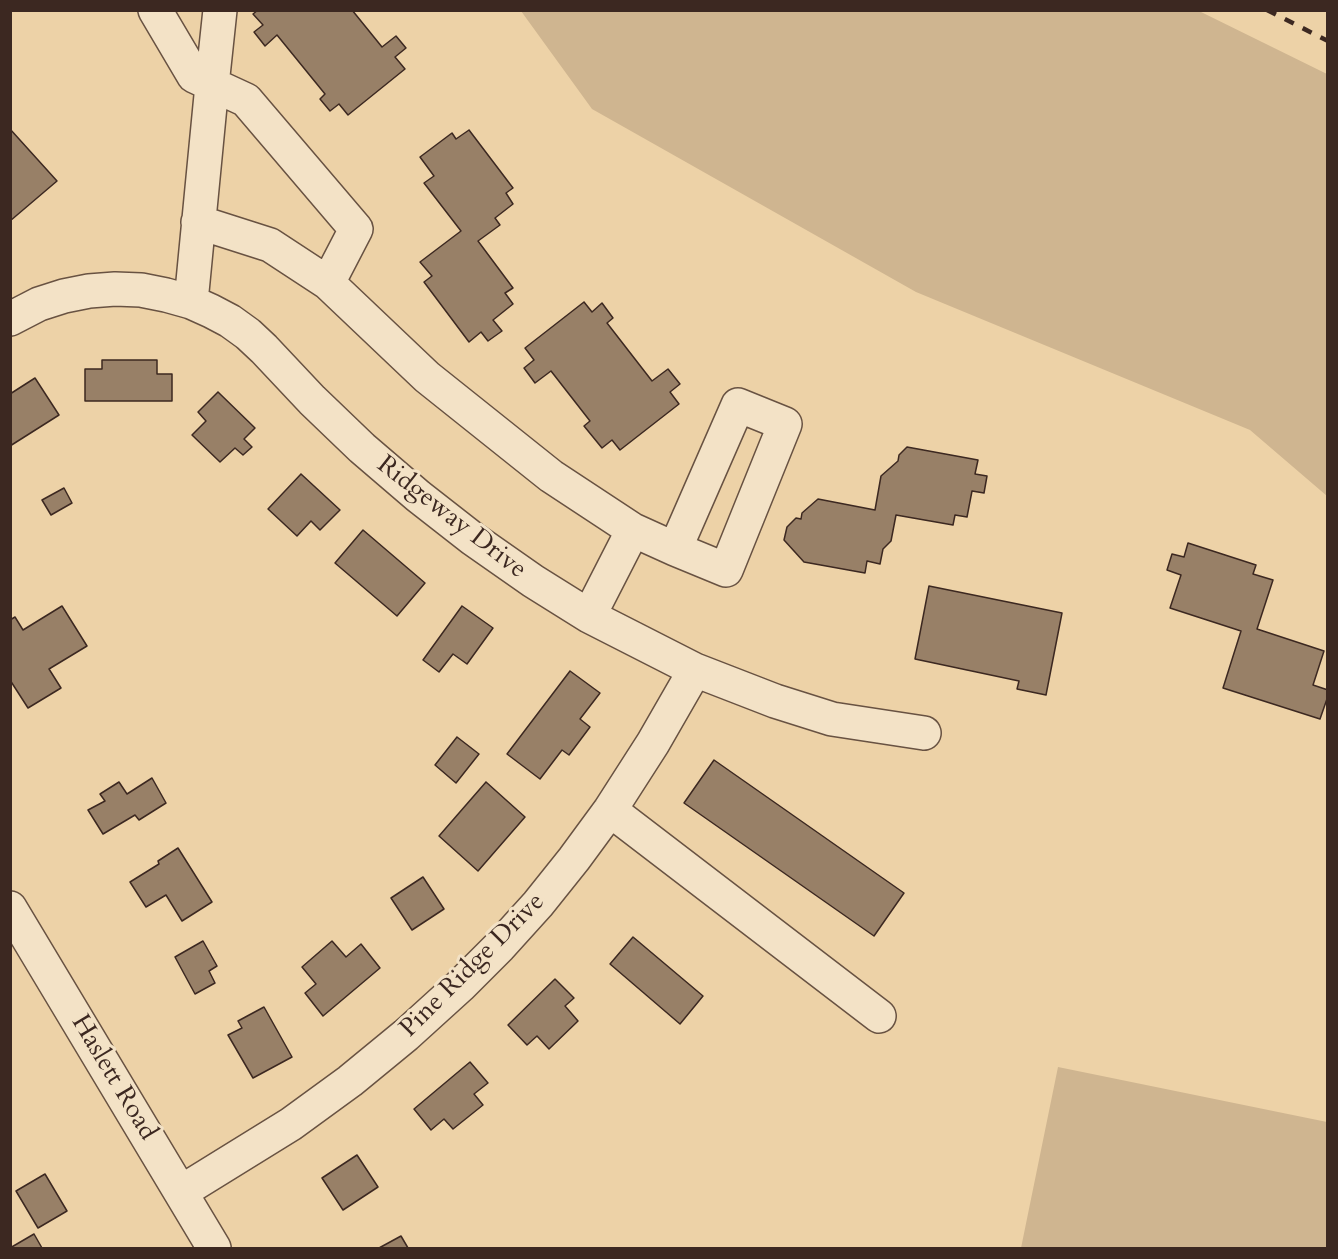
<!DOCTYPE html>
<style>
body{margin:0}
#map{position:relative;width:1338px;height:1259px;overflow:hidden;background:#edd2a7;font-family:Cardo,serif}
canvas{display:block}
.frame{position:absolute;inset:0;border:12px solid #3c2821;pointer-events:none}
</style>
<div id="map">
<canvas width="1338" height="1259"></canvas>
<div class="frame"></div>
</div>
<script>
const ctx = document.querySelector('canvas').getContext('2d');
ctx.lineJoin = 'round';
function paint(path, color) {
  ctx.fillStyle = color;
  ctx.fill(path, 'evenodd');
}
function shape(rows) {
  const path = new Path2D();
  for (const r of rows) {
    path.moveTo(r[0], r[1]);
    for (let i = 2; i < r.length; i += 2) path.lineTo(r[i], r[i + 1]);
  }
  return path;
}
function strokePath(path, color, width, dash) {
  ctx.strokeStyle = color;
  ctx.lineWidth = width;
  ctx.lineCap = dash ? 'butt' : 'round';
  ctx.setLineDash(dash || []);
  ctx.stroke(path);
}
function label(font, color, halo, rows, align = 'center') {
  ctx.font = font + ' Cardo,serif';
  ctx.lineWidth = 6;
  ctx.setLineDash([]);
  ctx.textBaseline = 'middle';
  ctx.strokeStyle = halo;
  ctx.fillStyle = color;
  for (const [text, x, y, turn = 0] of rows) {
    ctx.save();
    ctx.translate(x, y);
    ctx.rotate((+turn || 0) * Math.PI / 180);
    ctx.textAlign = isNaN(turn) ? turn : align;
    if (halo) ctx.strokeText(text, 0, 0);
    ctx.fillText(text, 0, 0);
    ctx.restore();
  }
}
paint(shape([
 [521,11,1199,11,1327,74,1327,496,1250,430,916,292,592,109],
 [1058,1067,1327,1122,1327,1248,1021,1248]
]), '#cfb590');
const building = shape([
 [258,10,352,10,382,47,396,36,406,48,395,57,405,69,348,115,339,104,330,111,320,99,325,94,277,35,265,46,254,32,263,25,253,14,258,10],
 [10,129,57,181,10,221,10,129],
 [469,130,513,188,506,193,513,204,495,218,500,225,478,241,513,288,505,293,513,304,493,320,502,331,488,341,481,332,469,342,424,282,432,276,420,262,461,231,424,183,434,176,420,157,452,133,456,139,469,130],
 [584,302,592,312,602,303,613,318,607,323,652,381,668,369,680,384,670,392,679,404,620,450,612,440,602,448,584,426,590,421,551,371,535,383,524,368,534,360,525,348,584,302],
 [102,360,157,360,157,374,172,374,172,401,85,401,85,369,102,369,102,360],
 [35,378,59,415,10,446,10,394,35,378],
 [218,392,255,428,244,439,252,447,243,455,235,448,220,462,192,435,206,421,198,412,218,392],
 [907,447,978,460,975,474,987,476,984,493,972,491,967,517,955,515,953,525,896,515,891,541,883,549,880,564,867,561,865,573,804,562,784,540,787,527,796,518,801,519,802,513,818,499,875,510,881,476,898,461,899,455,907,447],
 [301,474,340,510,320,530,311,521,297,536,268,509,301,474],
 [64,488,72,503,51,515,42,500,64,488],
 [363,530,425,583,397,616,335,563,363,530],
 [1188,543,1256,565,1253,574,1273,580,1257,629,1324,651,1313,685,1328,690,1328,696,1320,719,1223,688,1241,631,1170,608,1181,575,1167,570,1172,554,1184,557,1188,543],
 [929,586,1062,613,1046,695,1017,689,1019,681,915,659,929,586],
 [62,606,87,646,49,669,61,688,28,708,10,680,10,620,15,617,23,630,62,606],
 [462,606,493,628,467,664,453,654,439,672,423,660,462,606],
 [570,671,600,693,580,719,590,727,569,755,562,750,540,779,507,754,570,671],
 [457,737,479,754,456,783,435,765,457,737],
 [714,760,904,893,874,936,684,803,714,760],
 [152,778,166,803,139,820,135,815,103,834,88,810,105,801,100,794,119,782,127,794,152,778],
 [486,782,525,817,478,871,439,836,486,782],
 [178,848,212,902,182,921,166,895,146,907,130,882,159,864,158,861,178,848],
 [423,877,444,909,412,930,391,898,423,877],
 [633,937,703,996,680,1024,610,964,633,937],
 [203,941,217,966,209,971,215,983,195,994,175,957,203,941],
 [332,941,346,957,361,944,380,968,323,1016,305,993,316,984,302,967,332,941],
 [555,979,574,998,565,1006,578,1021,549,1049,537,1036,527,1045,508,1025,555,979],
 [264,1007,292,1057,253,1078,228,1035,242,1028,238,1021,264,1007],
 [470,1062,488,1083,474,1094,483,1105,453,1129,444,1119,431,1130,414,1109,470,1062],
 [357,1155,378,1187,343,1210,322,1178,357,1155],
 [45,1174,67,1211,38,1228,16,1191,45,1174],
 [34,1234,42,1248,10,1248,34,1234],
 [401,1236,408,1248,379,1248,401,1236]
]);
paint(building, '#988067');
strokePath(building, '#3c2821', 1.5);
const minor = shape([
 [155,10,194,76,246,100,356,229,328,283,270,245,198,222],
 [328,283,427,377,551,476,633,530,675,549,726,570,785,424,738,405,675,549],
 [191,302,212,85,220,10],
 [10,319,39,304,64,296,89,291,115,289,141,290,166,295,191,302,211,311,230,321,248,334,264,349,312,400,362,448,418,496,473,539,533,581,589,616,695,670,775,701,832,719,924,733],
 [589,616,633,530],
 [610,810,879,1016],
 [10,908,214,1248],
 [181,1192,291,1124,350,1081,406,1035,460,986,500,946,538,904,574,859,610,810,653,743,695,670]
]);
strokePath(minor, '#685242', 36);
strokePath(minor, '#f3e2c6', 33);
strokePath(shape([
 [1267,10,1328,41]
]), '#3c2821', 4.5, [10, 10]);
label('26px', '#3c2821', '#f3e2c6', [
 ["Ridgeway Drive",451,518,38],
 ["Pine Ridge Drive",473,966,-45],
 ["Haslett Road",113,1078,59]
]);
</script>
